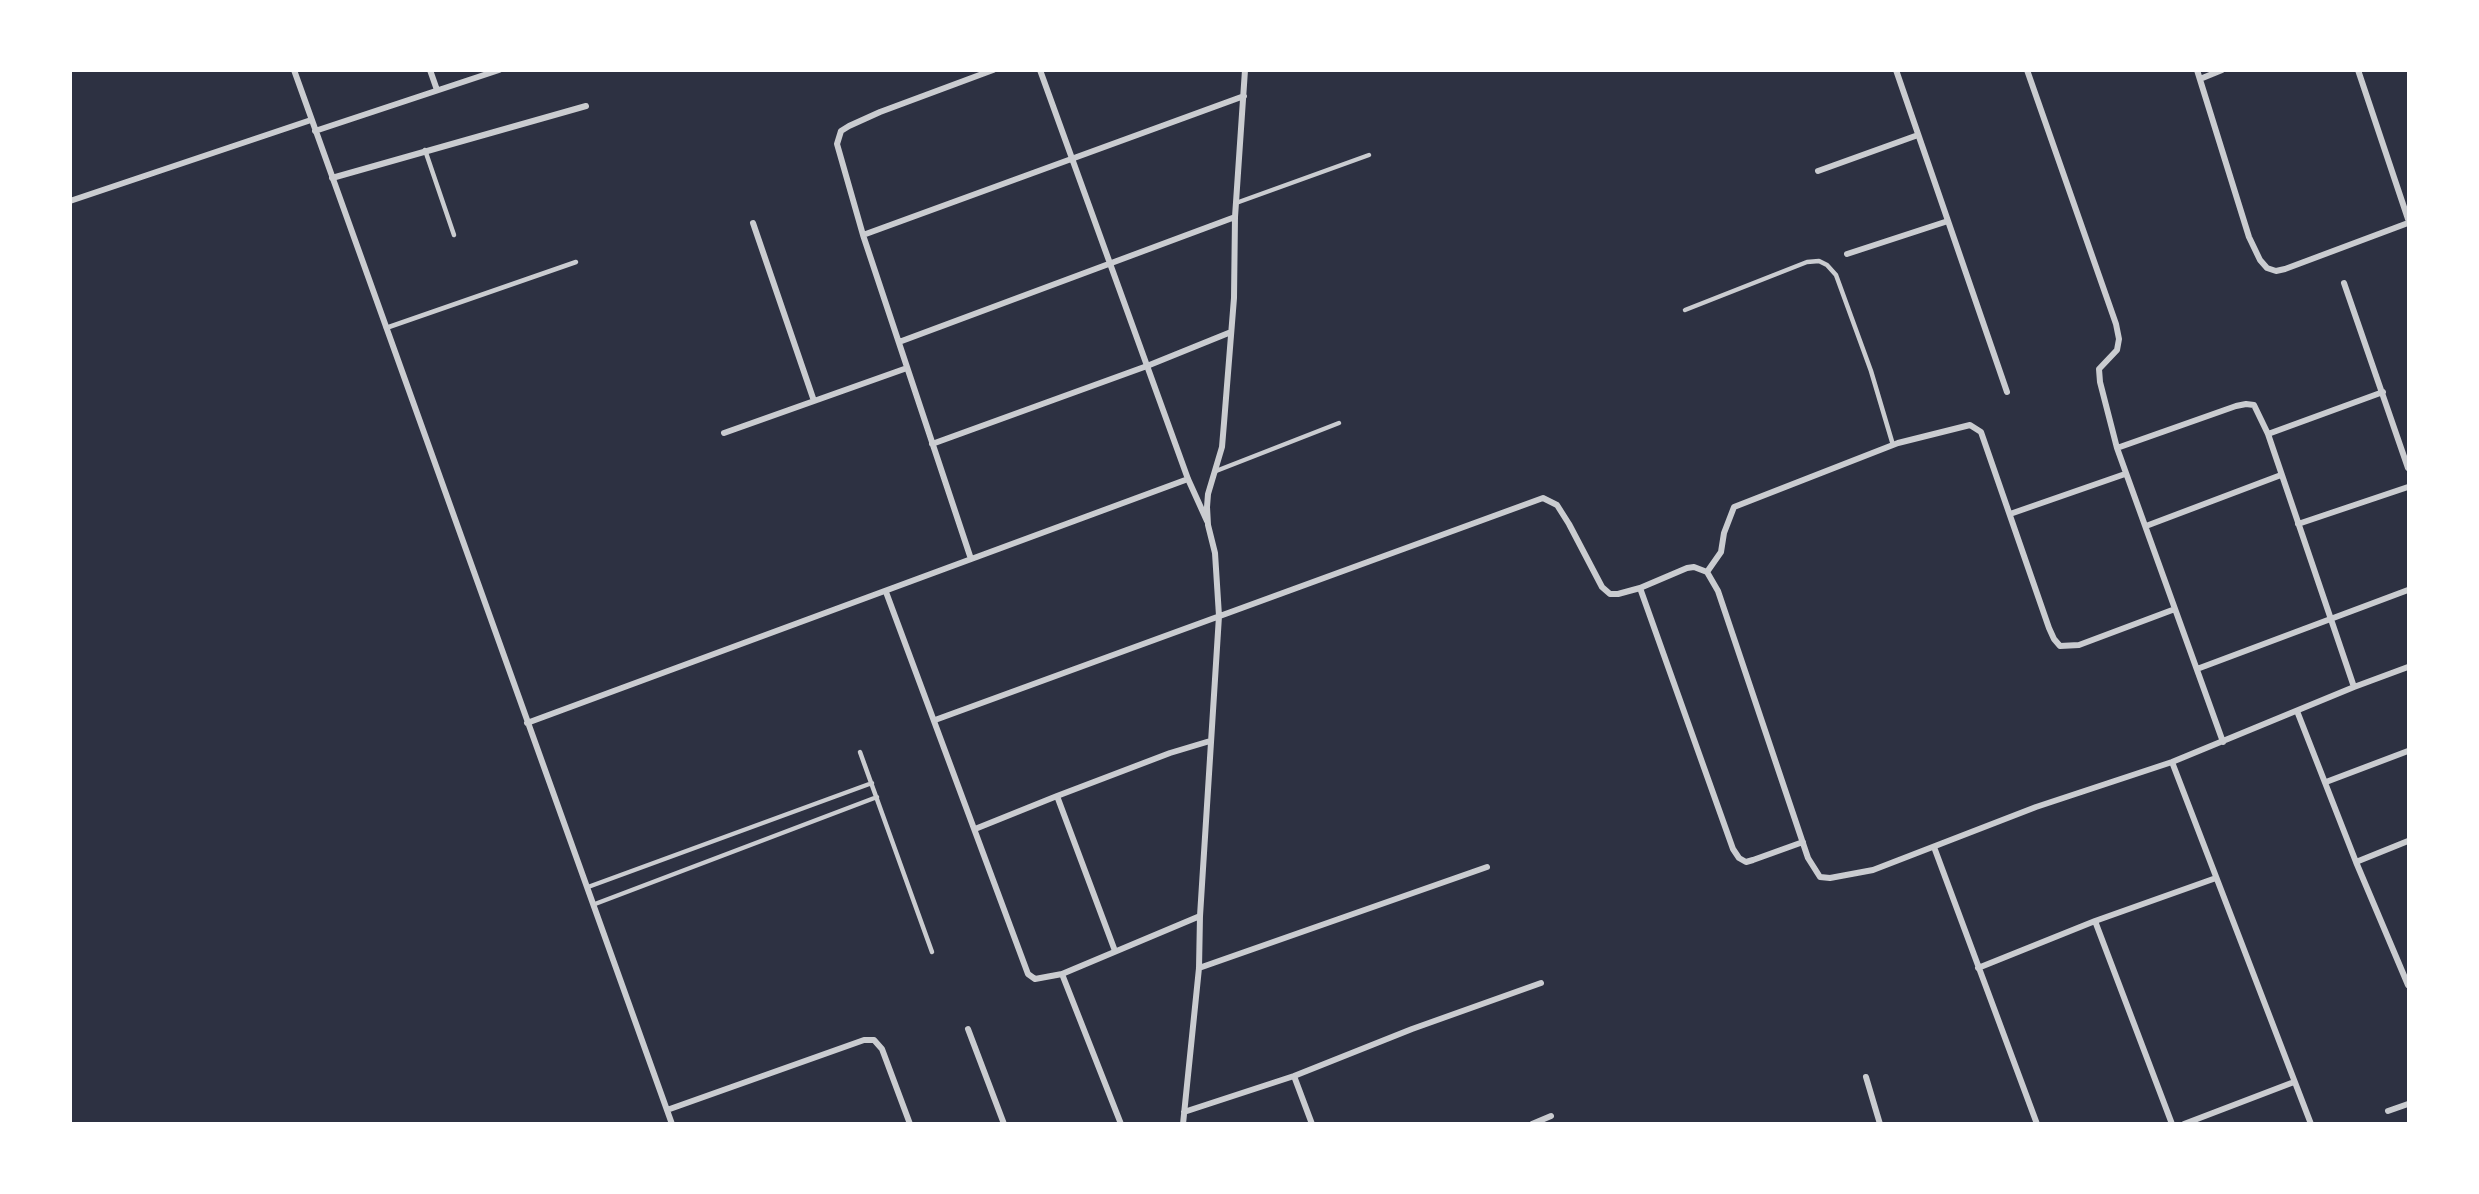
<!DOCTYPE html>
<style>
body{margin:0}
#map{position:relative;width:2479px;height:1194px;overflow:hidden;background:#2d3142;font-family:"Titillium Web",sans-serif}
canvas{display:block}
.frame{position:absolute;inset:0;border:72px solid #fff;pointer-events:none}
</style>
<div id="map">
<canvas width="2479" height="1194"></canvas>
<div class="frame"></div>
</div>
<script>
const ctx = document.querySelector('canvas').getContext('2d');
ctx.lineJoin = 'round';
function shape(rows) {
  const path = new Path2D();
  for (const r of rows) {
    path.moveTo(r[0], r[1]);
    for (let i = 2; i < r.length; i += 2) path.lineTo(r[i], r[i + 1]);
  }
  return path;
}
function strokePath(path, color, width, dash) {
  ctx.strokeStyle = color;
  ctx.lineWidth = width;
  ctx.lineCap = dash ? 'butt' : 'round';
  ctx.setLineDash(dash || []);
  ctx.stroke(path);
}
strokePath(shape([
 [425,150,454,235],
 [1236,203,1369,155],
 [1685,310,1807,262,1819,261,1827,265,1836,275,1871,371,1893,445],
 [386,328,576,262],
 [1216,471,1339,423],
 [860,752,932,952],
 [588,887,872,783],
 [595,904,877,797]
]), '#caccd0', 4.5);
strokePath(shape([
 [294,70,672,1124],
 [430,70,437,90],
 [1040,70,1188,479,1207,521],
 [1896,70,2007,392],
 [2027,70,2116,324,2119,339,2117,350,2099,369,2100,382,2117,448,2223,742],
 [2197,70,2249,237,2260,260,2267,268,2276,271,2285,269,2408,223],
 [2358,70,2408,219],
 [2200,79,2222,70],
 [315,131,499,70],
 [1818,171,1918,135],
 [332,178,586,106],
 [70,201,311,120],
 [753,223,814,401],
 [863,235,1244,96],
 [1847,254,1948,221],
 [2344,283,2408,468],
 [899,342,1235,217],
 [724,433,907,368],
 [2268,434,2383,392],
 [932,444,1147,366,1231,332],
 [2117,448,2236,406,2246,404,2254,405,2268,434,2354,687],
 [2010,514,2125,474],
 [2298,524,2408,487],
 [2146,526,2281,475],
 [971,559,863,235,837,144,841,131,849,126,880,112,993,70],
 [1707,572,1721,552,1724,533,1734,507,1898,443,1970,425,1981,432,2049,628,2054,639,2060,646,2079,645,2175,609],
 [1640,588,1733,849,1739,858,1746,862,1753,860,1803,842],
 [886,592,1028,974,1035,979,1062,974,1200,916],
 [2197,669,2408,590],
 [2297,711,2356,862,2408,985],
 [935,720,1543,498,1557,505,1569,524,1602,587,1610,594,1618,594,1640,588,1687,568,1694,567,1707,572,1718,591,1808,858,1820,877,1830,878,1873,870,2036,807,2172,762,2354,687,2408,667],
 [527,723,1188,479],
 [2172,762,2311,1124],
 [2326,782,2408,751],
 [1057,796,1170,753,1210,741],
 [975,829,1057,796,1115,951],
 [1934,847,2037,1124],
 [2356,862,2408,841],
 [2095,921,2172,1124],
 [1199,968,1487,867],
 [1978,968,2095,921,2216,878],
 [1062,974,1121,1124],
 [968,1029,1004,1124],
 [1294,1076,1312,1124],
 [1866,1077,1880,1124],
 [667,1110,864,1040,874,1040,882,1049,910,1124],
 [2388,1111,2408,1104],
 [1184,1112,1294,1076,1412,1029,1541,983],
 [1183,1124,1199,968,1200,916,1219,616,1215,553,1208,525,1207,507,1208,494,1222,447,1224,423,1234,298,1235,217,1245,70],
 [1532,1124,1551,1116],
 [2184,1124,2294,1082]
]), '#caccd0', 6);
</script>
